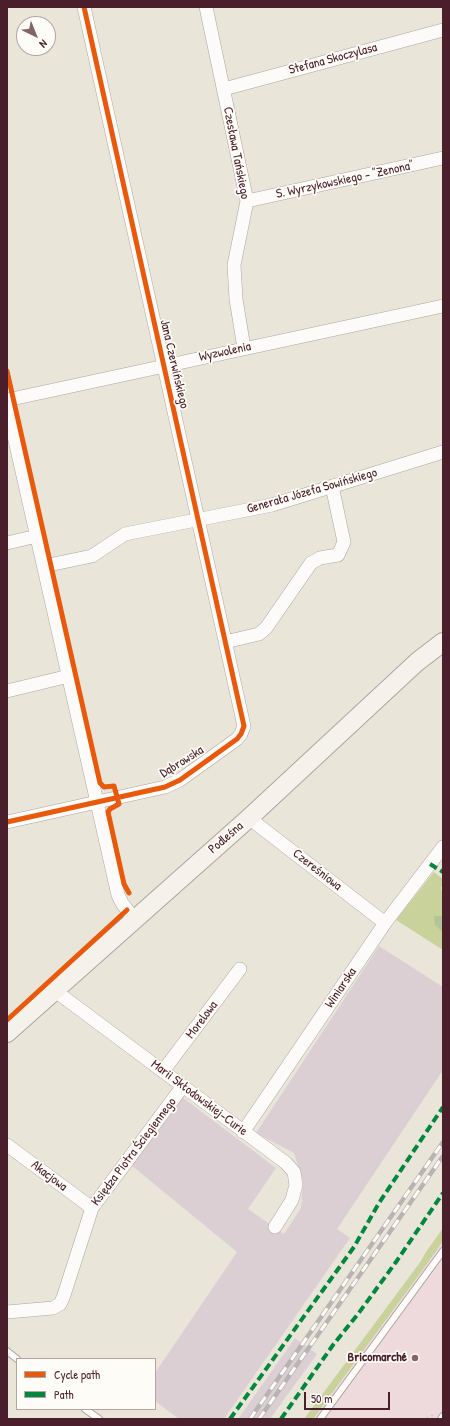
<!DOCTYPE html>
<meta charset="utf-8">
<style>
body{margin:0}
#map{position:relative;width:450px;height:1426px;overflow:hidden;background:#e9e6d9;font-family:"Patrick Hand",sans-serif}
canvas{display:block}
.frame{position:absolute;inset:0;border:8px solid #4a1f2b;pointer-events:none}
.legend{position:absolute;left:16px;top:1358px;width:140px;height:52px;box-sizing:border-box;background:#fdfcf7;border:1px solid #b5a4a5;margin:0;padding:5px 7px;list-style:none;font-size:12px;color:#4a1f2b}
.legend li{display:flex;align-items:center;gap:8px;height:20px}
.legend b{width:20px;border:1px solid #b5a4a5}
.north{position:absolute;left:16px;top:16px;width:40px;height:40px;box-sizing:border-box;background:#fdfcf7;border:1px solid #b5a4a5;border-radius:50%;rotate:137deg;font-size:11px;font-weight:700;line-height:16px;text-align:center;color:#4a1f2b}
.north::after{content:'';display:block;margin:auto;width:14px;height:18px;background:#826568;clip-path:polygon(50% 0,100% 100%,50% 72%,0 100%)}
.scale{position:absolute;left:304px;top:1392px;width:86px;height:18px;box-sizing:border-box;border:2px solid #4a1f2b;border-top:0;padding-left:5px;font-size:12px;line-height:14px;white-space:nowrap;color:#4a1f2b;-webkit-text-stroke:3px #fdfcf7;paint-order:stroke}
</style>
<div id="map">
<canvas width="450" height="1426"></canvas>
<div class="frame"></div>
<ul class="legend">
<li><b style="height:5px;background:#e8590c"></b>Cycle path</li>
<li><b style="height:5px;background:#00873e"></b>Path</li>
</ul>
<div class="north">N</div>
<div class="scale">50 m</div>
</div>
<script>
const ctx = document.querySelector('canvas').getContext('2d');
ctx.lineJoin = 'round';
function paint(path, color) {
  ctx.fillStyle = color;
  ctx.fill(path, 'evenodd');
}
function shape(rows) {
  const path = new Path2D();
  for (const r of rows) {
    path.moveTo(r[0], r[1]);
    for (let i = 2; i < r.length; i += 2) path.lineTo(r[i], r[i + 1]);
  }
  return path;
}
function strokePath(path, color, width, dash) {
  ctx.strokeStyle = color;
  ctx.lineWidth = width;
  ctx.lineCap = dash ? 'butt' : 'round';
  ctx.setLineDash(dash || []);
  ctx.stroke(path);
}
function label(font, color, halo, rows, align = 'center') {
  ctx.font = font + ' "Patrick Hand",sans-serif';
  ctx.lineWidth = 3.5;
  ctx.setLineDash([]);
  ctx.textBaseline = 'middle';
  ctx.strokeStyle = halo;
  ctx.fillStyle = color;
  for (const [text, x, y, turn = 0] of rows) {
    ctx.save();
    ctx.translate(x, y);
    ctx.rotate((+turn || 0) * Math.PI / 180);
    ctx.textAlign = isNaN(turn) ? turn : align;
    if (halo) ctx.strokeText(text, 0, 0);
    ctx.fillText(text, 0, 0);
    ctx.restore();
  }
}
paint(shape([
 [443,1228,443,1419,304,1419,421,1261,426,1252]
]), '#eed9dd');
paint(shape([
 [379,946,443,987,443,1070,337,1229,350,1238,224,1419,179,1419,155,1401,155,1373,237,1252,131,1165,182,1097,276,1168,248,1209,284,1234,301,1208,303,1181,294,1153,256,1133],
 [295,1338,317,1354,270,1419,238,1419]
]), '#dbcfd4');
paint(shape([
 [434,872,443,879,443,885,441,887,443,897,443,917,441,916,434,917,443,932,443,950,396,920],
 [443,1228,443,1241,424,1268,313,1419,304,1419,421,1261,426,1252]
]), '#c9d29a');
paint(shape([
 [434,916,441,916,443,917,443,932,435,925]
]), '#b5c494');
const lane = shape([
 [7,1351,17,1359],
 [85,1409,99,1419],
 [320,1419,443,1251],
 [441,1419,443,1416]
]);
const street = shape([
 [206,7,247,201,234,265,236,299,244,348],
 [224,89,443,30],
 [247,201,443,158],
 [7,400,443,306],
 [7,405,118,895,122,903,134,919],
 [7,543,37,536],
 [44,566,92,556,125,534,272,505,443,452],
 [225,642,259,634,266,628,311,563,320,558,338,555,344,542,332,486],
 [7,691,69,676],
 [249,818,385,923],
 [7,822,165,787,180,780,237,739,241,734,244,726,84,7],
 [54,990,286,1163,294,1172,296,1185,292,1200,275,1227],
 [163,1071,240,969],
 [243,1132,385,923,443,847],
 [7,1145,92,1208],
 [7,1312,53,1308,60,1304,63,1298,92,1208,183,1086]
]);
const secondary = shape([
 [7,1033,249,818,417,662,443,642]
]);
strokePath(lane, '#aca59f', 8);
strokePath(street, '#aca59f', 14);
strokePath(secondary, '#aca59f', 20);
strokePath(shape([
 [426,1419,433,1415]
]), '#cfcbc9', 2, [3, 3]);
strokePath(lane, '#fcfbf9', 6);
strokePath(street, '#fcfbf9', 13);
strokePath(secondary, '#f5f1eb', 18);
const rail = shape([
 [250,1419,443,1142],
 [259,1419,443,1156]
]);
strokePath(rail, '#b9b4b4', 4.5);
strokePath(rail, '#fdfcf7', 3, [9]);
strokePath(shape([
 [430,864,443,872],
 [230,1419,354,1247,379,1203,443,1107],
 [281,1419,333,1345,358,1314,396,1262,443,1193]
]), '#00873e', 4, [8, 4]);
strokePath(shape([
 [7,371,100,783,104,787,114,786,119,804,110,809,108,812,124,884,129,893],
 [7,822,165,787,180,780,237,739,241,734,244,726,84,7],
 [7,1020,127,910]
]), '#e8590c', 5);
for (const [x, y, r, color] of [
 [415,1358,4,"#826568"]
]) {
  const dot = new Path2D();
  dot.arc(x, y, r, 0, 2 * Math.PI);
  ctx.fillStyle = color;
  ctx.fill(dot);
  strokePath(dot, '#fdfcf7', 1.5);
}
label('13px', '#4a1f2b', '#fdfcf7', [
 ["Stefana Skoczylasa",333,59,-15],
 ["Czesława Tańskiego",236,153,79],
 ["S. Wyrzykowskiego - \"Zenona\"",345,180,-12],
 ["Wyzwolenia",225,352,-12],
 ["Jana Czerwińskiego",174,364,77],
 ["Generała Józefa Sowińskiego",312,491,-16],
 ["Dąbrowska",182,762,-32],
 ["Podleśna",226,838,-41],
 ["Czereśniowa",317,870,38],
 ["Winiarska",341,988,-56],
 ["Morelowa",202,1020,-53],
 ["Marii Skłodowskiej-Curie",199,1098,37],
 ["Księdza Piotra Ściegiennego",134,1152,-53],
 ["Akacjowa",49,1176,37]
]);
label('bold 13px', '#4a1f2b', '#fdfcf7', [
 ["Bricomarché",407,1358]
], 'right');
</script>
